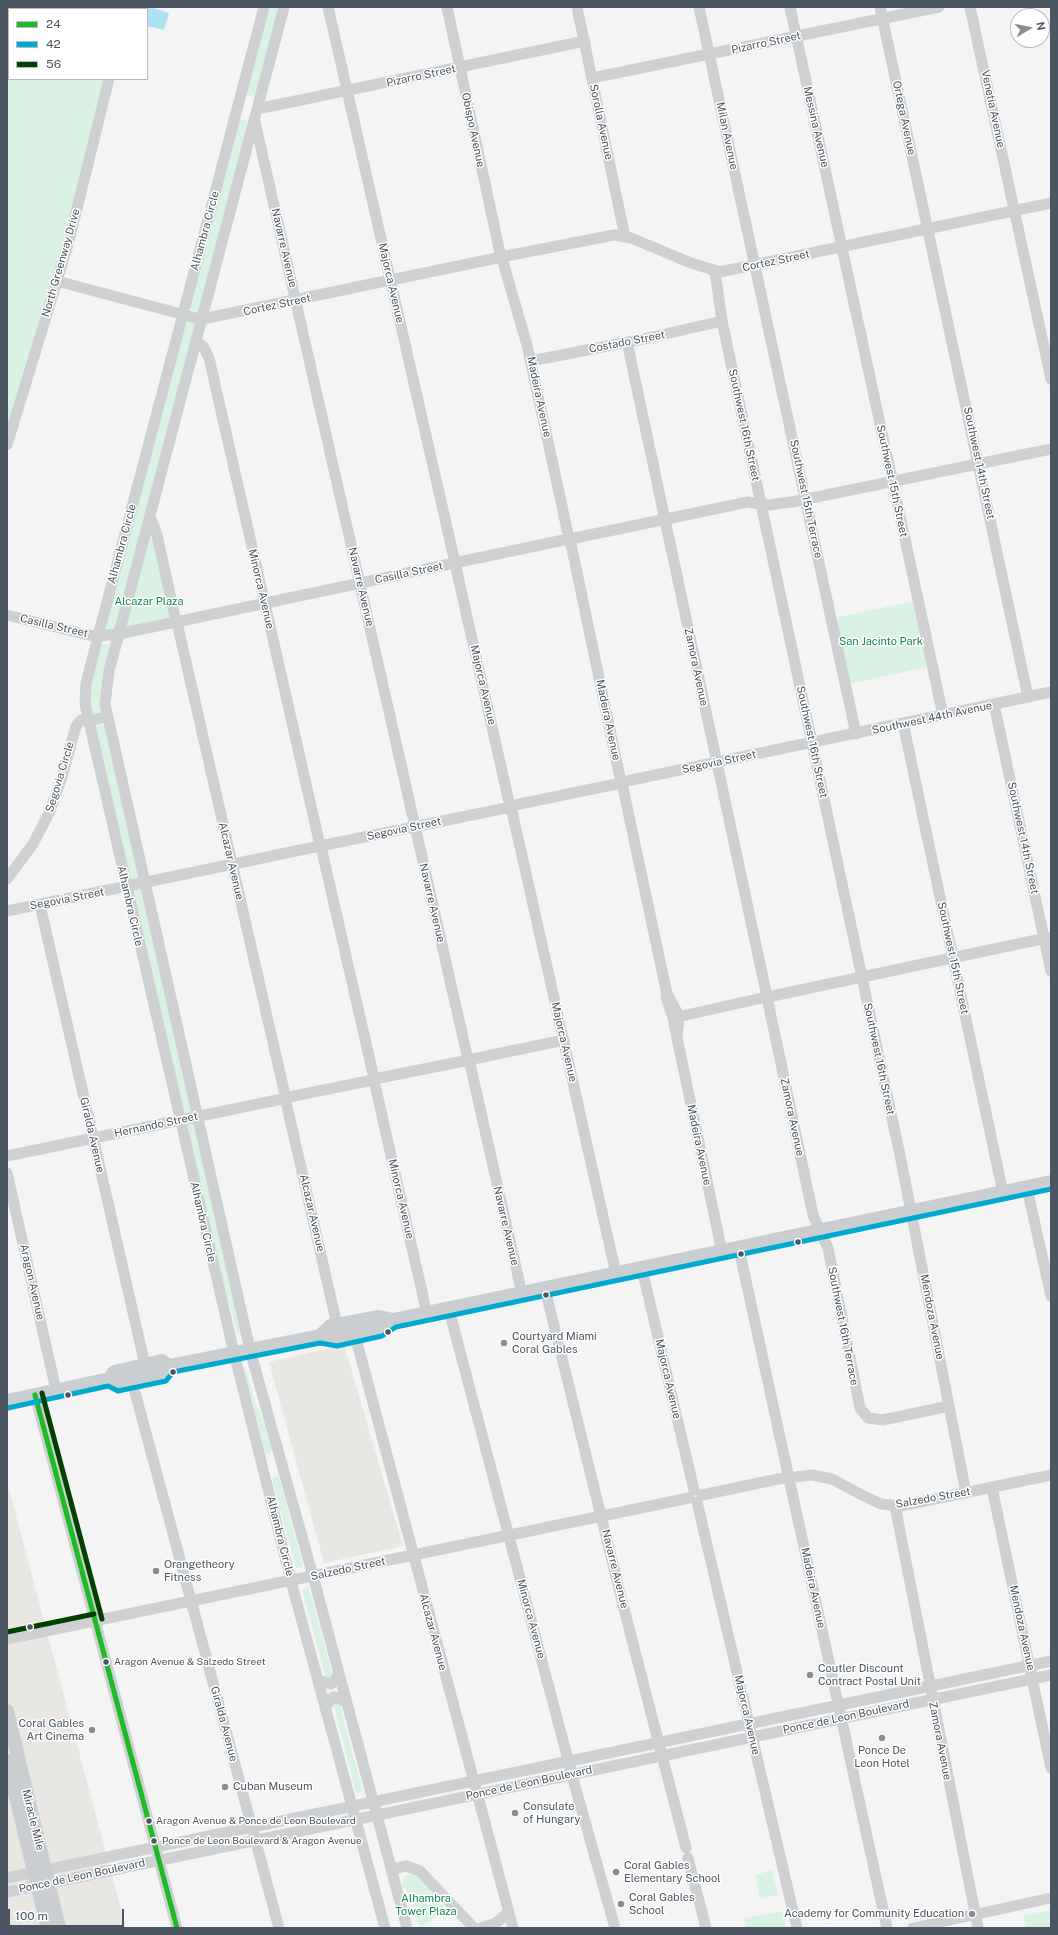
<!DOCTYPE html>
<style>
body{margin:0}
#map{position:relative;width:1058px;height:1935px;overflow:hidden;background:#f4f4f4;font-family:"Public Sans",sans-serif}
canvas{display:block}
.frame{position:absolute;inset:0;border:8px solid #4a5661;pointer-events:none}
.legend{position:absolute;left:8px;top:8px;width:140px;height:72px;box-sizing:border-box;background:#fff;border:1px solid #b7bbc0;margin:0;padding:5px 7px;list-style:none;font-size:12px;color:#4a5661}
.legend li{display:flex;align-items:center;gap:8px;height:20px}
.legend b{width:20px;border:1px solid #b7bbc0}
.north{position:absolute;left:1010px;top:8px;width:40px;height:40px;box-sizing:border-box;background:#fff;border:1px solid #b7bbc0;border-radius:50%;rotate:80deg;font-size:11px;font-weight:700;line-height:16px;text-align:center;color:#4a5661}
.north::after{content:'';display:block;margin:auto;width:14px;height:18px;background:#868d94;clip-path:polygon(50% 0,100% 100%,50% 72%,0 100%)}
.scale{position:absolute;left:8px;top:1909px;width:116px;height:18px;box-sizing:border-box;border:2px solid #4a5661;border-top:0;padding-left:5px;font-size:12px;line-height:14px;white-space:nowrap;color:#4a5661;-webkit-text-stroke:3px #fff;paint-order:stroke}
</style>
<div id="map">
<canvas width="1058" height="1935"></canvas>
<div class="frame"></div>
<ul class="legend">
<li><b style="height:5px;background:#1ebb27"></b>24</li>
<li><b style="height:5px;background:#00a9ce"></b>42</li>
<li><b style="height:5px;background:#004000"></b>56</li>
</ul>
<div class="north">N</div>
<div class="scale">100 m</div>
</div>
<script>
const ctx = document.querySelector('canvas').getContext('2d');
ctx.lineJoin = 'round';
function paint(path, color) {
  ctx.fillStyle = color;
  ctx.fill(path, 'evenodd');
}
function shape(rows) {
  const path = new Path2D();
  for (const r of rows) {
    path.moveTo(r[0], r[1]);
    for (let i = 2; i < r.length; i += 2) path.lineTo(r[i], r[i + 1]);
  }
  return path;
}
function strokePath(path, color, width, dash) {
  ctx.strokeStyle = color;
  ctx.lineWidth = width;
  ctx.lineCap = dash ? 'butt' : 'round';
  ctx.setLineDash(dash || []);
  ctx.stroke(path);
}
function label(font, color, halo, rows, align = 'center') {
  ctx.font = font + ' "Public Sans",sans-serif';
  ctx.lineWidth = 3;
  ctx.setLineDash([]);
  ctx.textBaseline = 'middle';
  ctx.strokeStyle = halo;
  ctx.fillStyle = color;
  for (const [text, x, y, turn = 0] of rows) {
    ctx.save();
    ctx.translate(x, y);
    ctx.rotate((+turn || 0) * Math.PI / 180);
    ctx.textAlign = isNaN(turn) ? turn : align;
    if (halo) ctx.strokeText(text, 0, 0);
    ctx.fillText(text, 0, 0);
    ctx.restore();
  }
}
paint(shape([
 [344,1345,403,1546,324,1563,269,1362],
 [7,1481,23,1542,126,1928,7,1928]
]), '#e8e7e3');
paint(shape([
 [7,7,118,7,118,9,9,9,9,79,104,79,81,182,7,434],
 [267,7,281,7,258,98,244,94],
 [237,118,250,122,200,312,188,309],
 [184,320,198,323,115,631,103,633],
 [150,527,171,618,124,629],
 [913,601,927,667,849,684,835,618],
 [101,644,113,644,102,713,89,715,88,690],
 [104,724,140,879,128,882,92,727],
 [142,888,193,1114,183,1116,130,892],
 [195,1122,244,1333,237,1334,230,1305,224,1295,184,1125],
 [246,1368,256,1405,264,1422,272,1450,269,1454,265,1452,243,1369],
 [275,1476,279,1477,303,1566,296,1568,272,1479],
 [309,1588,333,1676,332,1679,326,1678,302,1590],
 [333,1702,339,1702,363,1792,356,1793],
 [772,1870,778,1895,760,1899,755,1875],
 [415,1873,424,1878,445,1910,420,1928,406,1889,401,1888,405,1875],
 [1051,1910,1051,1928,1026,1928,1023,1915],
 [782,1911,786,1928,746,1928,744,1918]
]), '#d9f2e3');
paint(shape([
 [141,7,150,7,169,13,164,30,147,26,147,9,140,9]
]), '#aee2f0');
strokePath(shape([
 [264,7,98,636,86,684,85,704,234,1353,291,1581,385,1928],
 [284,7,109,671,105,704,250,1350,313,1576,407,1928],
 [328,7,454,558],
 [447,7,500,253],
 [577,7,625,237],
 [699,7,856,734],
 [790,7,943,715],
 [880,7,1028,697],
 [970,7,1051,379],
 [125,9,125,7],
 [592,78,939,7],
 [257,109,585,41],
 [255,122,467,1055],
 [506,256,614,235,631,238,691,263,720,272,1051,203],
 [503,262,527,345,568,534],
 [715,271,722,321,901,1160,966,1493],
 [57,281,196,318,207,318,497,258],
 [196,342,203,346,209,358,319,841],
 [627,342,766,992],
 [531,361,648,338,722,321],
 [7,445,68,245,109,79],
 [150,516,157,535,175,617],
 [575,538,748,502,768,505,792,502,1051,449],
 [571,544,620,778],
 [459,562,564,540],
 [456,568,509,802],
 [7,615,88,635,98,636,119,634,171,623],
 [181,621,450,564],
 [178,627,285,1095],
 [994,704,1051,971],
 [903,723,1003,1193],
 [627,781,1051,692],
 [623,788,667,994,666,997,673,1018,677,1038,679,1016,667,994],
 [515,805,616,784],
 [512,811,616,1274],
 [325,845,506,808],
 [322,851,373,1074],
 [7,879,33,844,50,811,63,774,76,726,81,720,88,721,106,717],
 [40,905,145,1365],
 [7,911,315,847],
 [772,996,1051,937],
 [768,1002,813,1215,828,1248,860,1408,868,1418,883,1420,949,1406],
 [673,1018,762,998],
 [677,1038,722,1252],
 [473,1059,564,1040],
 [470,1064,522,1294],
 [379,1078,464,1061],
 [375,1085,427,1314],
 [289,1097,368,1081],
 [286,1102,337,1325],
 [7,1156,282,1099],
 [7,1173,56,1390],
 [1027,1188,1051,1296],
 [739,1249,887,1928],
 [642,1269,694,1490],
 [545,1289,621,1597,686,1848],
 [449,1310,575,1786,615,1928],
 [355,1335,513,1928],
 [132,1381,279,1928],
 [35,1395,177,1928],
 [992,1488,1051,1768],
 [702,1495,778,1479,812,1475,832,1479,864,1496,881,1504,901,1506,1051,1475],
 [697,1502,797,1928],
 [895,1506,978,1928],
 [7,1639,689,1498],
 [318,1680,331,1684,335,1681,339,1673],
 [325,1708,333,1697,338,1698,347,1703],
 [688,1858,706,1928],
 [392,1869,406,1866,420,1871,474,1928],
 [7,1878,1051,1661],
 [7,1892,1051,1675],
 [481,1928,496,1923,509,1912],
 [913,1928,1051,1898]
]), '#ced0d2', 11);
strokePath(shape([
 [320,1336,331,1326,379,1317,393,1320],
 [110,1379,114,1372,145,1365,162,1361,169,1366],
 [7,1401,110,1379,117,1384,164,1374,169,1366,320,1336,335,1339,380,1329,393,1320,1051,1182],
 [7,1711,59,1928],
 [7,1761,48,1928]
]), '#caced1', 14);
strokePath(shape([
 [35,1395,177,1928]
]), '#1ebb27', 5);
strokePath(shape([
 [8,1408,108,1386,118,1391,166,1381,173,1372,320,1343,337,1346,382,1336,396,1327,1051,1189]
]), '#00a9ce', 5);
strokePath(shape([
 [42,1393,102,1619],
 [7,1632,94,1614]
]), '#004000', 5);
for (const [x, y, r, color] of [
 [798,1242,3.5,"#4a5661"],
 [741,1254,3.5,"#4a5661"],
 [546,1295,3.5,"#4a5661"],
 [388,1332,3.5,"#4a5661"],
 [504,1343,4,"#868d94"],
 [173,1372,3.5,"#4a5661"],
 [68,1395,3.5,"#4a5661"],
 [156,1571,4,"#868d94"],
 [30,1627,3.5,"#4a5661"],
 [106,1662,3.5,"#4a5661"],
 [810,1675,4,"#868d94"],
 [92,1730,4,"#868d94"],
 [882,1738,4,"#868d94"],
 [225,1787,4,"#868d94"],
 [515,1813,4,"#868d94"],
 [149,1821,3.5,"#4a5661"],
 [154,1841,3.5,"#4a5661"],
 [616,1872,4,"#868d94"],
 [621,1904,4,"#868d94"],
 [972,1914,4,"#868d94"]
]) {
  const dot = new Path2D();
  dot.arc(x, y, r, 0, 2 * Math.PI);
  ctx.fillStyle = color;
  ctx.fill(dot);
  strokePath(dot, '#fff', 1.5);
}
label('10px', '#4a5661', '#fff', [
 ["Aragon Avenue & Salzedo Street",114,1662],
 ["Aragon Avenue & Ponce de Leon Boulevard",156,1821],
 ["Ponce de Leon Boulevard & Aragon Avenue",162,1841]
], 'left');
label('11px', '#4a5661', '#fff', [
 ["Pizarro Street",766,43,-12],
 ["Pizarro Street",421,76,-12],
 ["Venetia Avenue",993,109,78],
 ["Ortega Avenue",904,118,78],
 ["Sorolla Avenue",601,122,78],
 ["Messina Avenue",816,127,77],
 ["Obispo Avenue",473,130,78],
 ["Milan Avenue",727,136,78],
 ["Alhambra Circle",205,231,-75],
 ["Navarre Avenue",284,248,77],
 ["Cortez Street",776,261,-12],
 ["North Greenway Drive",61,263,-74],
 ["Majorca Avenue",391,283,77],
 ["Cortez Street",277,305,-12],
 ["Costado Street",627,342,-11],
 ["Madeira Avenue",539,397,78],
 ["Southwest 16th Street",744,425,78],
 ["Southwest 14th Street",979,463,78],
 ["Southwest 15th Street",892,481,78],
 ["Southwest 15th Terrace",806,499,78],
 ["Alhambra Circle",122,544,-75],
 ["Casilla Street",409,573,-12],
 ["Navarre Avenue",361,587,77],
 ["Minorca Avenue",261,589,77],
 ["Casilla Street",54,626,13],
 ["Zamora Avenue",696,667,78],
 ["Majorca Avenue",483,685,77],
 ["Southwest 44th Avenue",932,718,-12],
 ["Madeira Avenue",608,720,78],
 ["Southwest 16th Street",812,742,78],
 ["Segovia Street",719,762,-12],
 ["Segovia Circle",60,777,-73],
 ["Segovia Street",404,829,-12],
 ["Southwest 14th Street",1023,838,78],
 ["Alcazar Avenue",231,861,77],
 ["Segovia Street",67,899,-11],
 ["Navarre Avenue",432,903,77],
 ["Alhambra Circle",130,906,77],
 ["Southwest 15th Street",953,958,78],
 ["Majorca Avenue",564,1042,77],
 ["Southwest 16th Street",879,1059,78],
 ["Zamora Avenue",792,1117,78],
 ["Hernando Street",156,1125,-12],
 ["Giralda Avenue",92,1135,77],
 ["Madeira Avenue",699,1145,78],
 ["Minorca Avenue",401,1199,77],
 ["Alcazar Avenue",312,1213,77],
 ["Alhambra Circle",203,1222,77],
 ["Navarre Avenue",506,1226,77],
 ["Aragon Avenue",32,1282,77],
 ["Mendoza Avenue",932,1317,79],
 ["Southwest 16th Terrace",843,1326,79],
 ["Majorca Avenue",668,1379,77],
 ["Salzedo Street",933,1498,-10],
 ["Alhambra Circle",280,1536,76],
 ["Salzedo Street",348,1569,-12],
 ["Navarre Avenue",615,1569,76],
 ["Madeira Avenue",813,1588,78],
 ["Minorca Avenue",531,1619,75],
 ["Mendoza Avenue",1022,1628,78],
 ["Alcazar Avenue",433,1632,75],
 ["Majorca Avenue",747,1715,77],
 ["Ponce de Leon Boulevard",846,1717,-12],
 ["Giralda Avenue",224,1724,75],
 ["Zamora Avenue",940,1741,79],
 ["Ponce de Leon Boulevard",529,1783,-12],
 ["Miracle Mile",33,1820,76],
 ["Ponce de Leon Boulevard",82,1876,-12]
]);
label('11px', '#17864f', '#fff', [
 ["Alcazar Plaza",149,602],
 ["San Jacinto Park",881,642],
 ["Alhambra",426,1899],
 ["Tower Plaza",426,1912]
]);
label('11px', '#4a5661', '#fff', [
 ["Courtyard Miami",512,1337],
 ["Coral Gables",512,1350],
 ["Orangetheory",164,1565],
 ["Fitness",164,1578],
 ["Coutler Discount",818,1669],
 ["Contract Postal Unit",818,1682],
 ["Coral Gables",84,1724,"right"],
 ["Art Cinema",84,1737,"right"],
 ["Ponce De",882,1751,"center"],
 ["Leon Hotel",882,1764,"center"],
 ["Cuban Museum",233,1787],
 ["Consulate",523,1807],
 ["of Hungary",523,1820],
 ["Coral Gables",624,1866],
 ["Elementary School",624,1879],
 ["Coral Gables",629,1898],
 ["School",629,1911],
 ["Academy for Community Education",964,1914,"right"]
], 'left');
</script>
